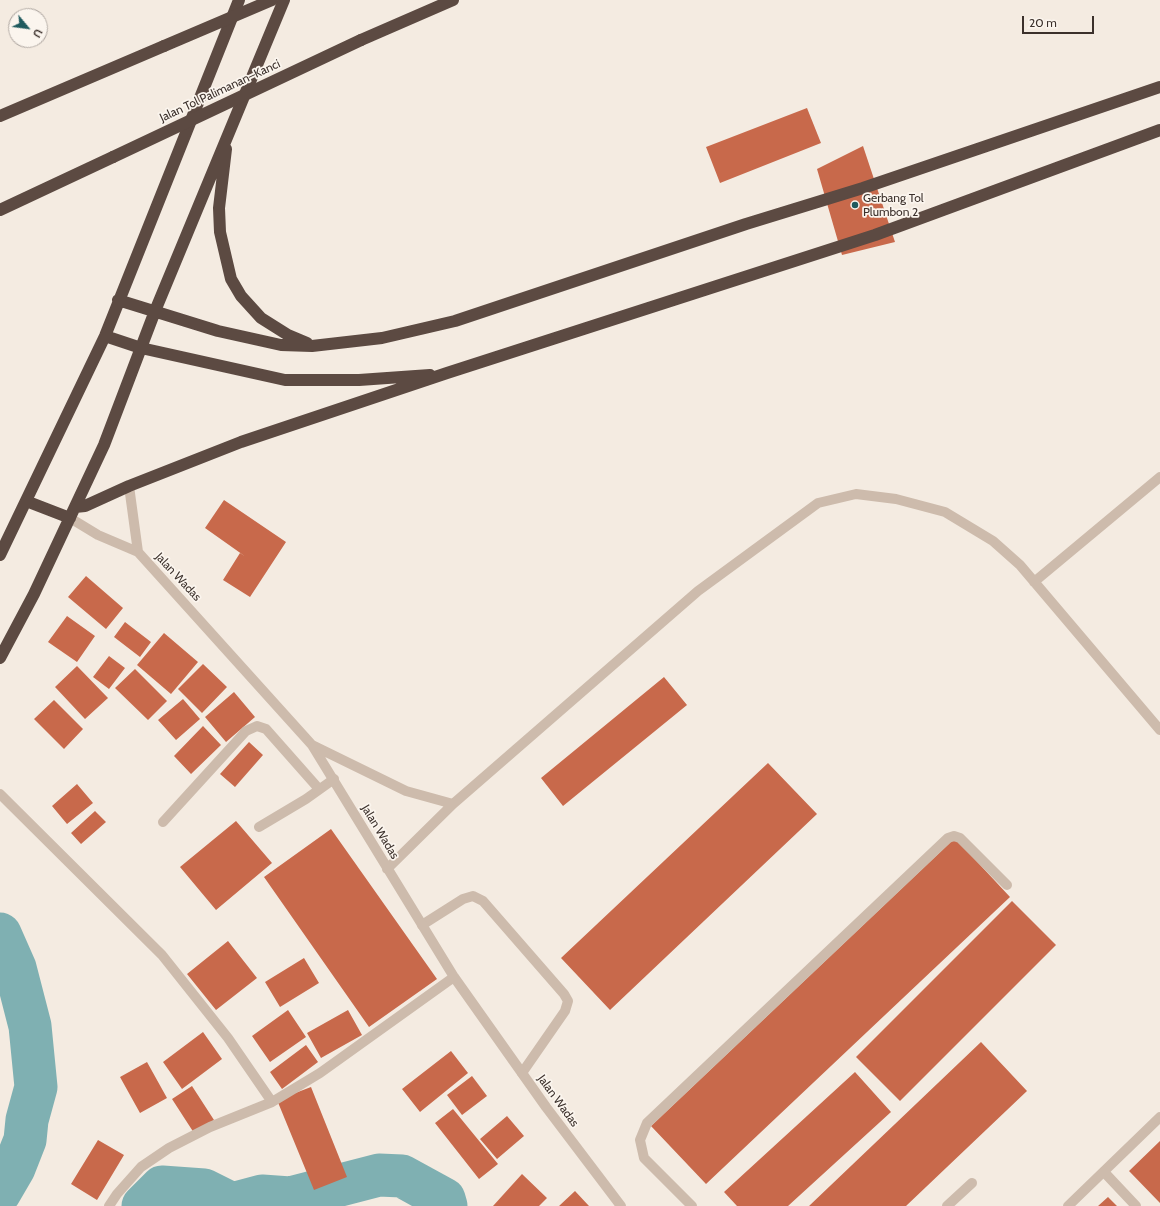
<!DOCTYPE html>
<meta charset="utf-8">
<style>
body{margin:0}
#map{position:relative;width:1160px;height:1206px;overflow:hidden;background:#f4ebe1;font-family:Cabin,sans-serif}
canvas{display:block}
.north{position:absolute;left:8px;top:8px;width:40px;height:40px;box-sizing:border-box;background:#fbf5ee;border:1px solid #aea6a0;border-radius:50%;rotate:119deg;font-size:11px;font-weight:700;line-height:16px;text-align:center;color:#3b302b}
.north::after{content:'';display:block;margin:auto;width:14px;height:18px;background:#1f5a5e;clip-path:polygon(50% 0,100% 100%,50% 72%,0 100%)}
.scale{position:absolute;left:1022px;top:16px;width:72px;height:18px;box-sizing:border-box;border:2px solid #3b302b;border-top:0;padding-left:5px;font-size:12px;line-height:14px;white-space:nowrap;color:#3b302b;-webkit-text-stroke:3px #fbf5ee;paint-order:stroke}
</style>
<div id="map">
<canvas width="1160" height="1206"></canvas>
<div class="north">U</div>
<div class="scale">20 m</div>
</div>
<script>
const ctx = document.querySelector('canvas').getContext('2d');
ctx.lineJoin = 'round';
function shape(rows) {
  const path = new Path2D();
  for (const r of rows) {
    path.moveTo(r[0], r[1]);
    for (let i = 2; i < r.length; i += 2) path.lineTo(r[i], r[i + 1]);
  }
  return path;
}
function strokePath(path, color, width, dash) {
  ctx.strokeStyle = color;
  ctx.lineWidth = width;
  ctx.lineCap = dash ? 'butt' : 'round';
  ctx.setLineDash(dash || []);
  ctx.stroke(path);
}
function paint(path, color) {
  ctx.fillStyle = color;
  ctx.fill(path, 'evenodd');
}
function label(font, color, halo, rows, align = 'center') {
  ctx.font = font + ' Cabin,sans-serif';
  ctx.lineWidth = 3.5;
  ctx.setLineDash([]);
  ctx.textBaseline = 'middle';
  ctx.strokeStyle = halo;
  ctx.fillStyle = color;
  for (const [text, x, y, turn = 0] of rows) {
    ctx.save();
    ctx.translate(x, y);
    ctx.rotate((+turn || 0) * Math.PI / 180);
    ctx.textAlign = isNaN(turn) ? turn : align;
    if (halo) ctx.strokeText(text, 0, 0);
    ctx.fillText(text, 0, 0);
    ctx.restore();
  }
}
strokePath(shape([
 [0,934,15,968,30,1026,36,1087,27,1120,25,1140,14,1168,0,1192],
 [143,1206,162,1187,204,1190,232,1204,262,1196,290,1198,379,1175,402,1176,444,1199,446,1206]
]), '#7fb0b2', 43);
paint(shape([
 [807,108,821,143,720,183,706,147],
 [863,146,895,242,842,255,817,169],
 [224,500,286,542,250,597,223,580,240,553,246,557,205,528],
 [86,576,123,608,106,629,68,597],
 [67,616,95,636,77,662,48,642],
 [125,622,151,642,140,657,114,637],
 [164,633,198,662,171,694,137,665],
 [109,656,125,668,109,689,93,677],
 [203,664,227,687,202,713,178,689],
 [77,666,108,698,85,719,55,687],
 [135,669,167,701,148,720,115,688],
 [664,677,687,705,563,806,541,778],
 [234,692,255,717,226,742,205,717],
 [183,699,200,719,176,740,158,720],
 [54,700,83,729,64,749,34,719],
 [203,726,221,745,191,774,174,756],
 [249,742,263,755,235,787,220,774],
 [768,763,817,814,610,1010,561,958],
 [77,784,93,803,67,824,52,806],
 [95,811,106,822,81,844,71,833],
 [236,821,272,863,216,910,180,867],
 [331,829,437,979,369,1027,264,877],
 [955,838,1010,897,706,1184,651,1126],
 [1012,901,1056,945,900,1101,856,1057],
 [228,941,257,978,216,1010,187,974],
 [304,958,319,983,280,1007,265,982],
 [288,1010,306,1037,270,1062,252,1036],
 [348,1010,362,1035,321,1058,307,1033],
 [203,1032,222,1059,182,1089,163,1062],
 [981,1042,1027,1091,906,1206,809,1206],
 [306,1045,318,1062,282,1089,270,1072],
 [451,1051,468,1073,420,1112,402,1089],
 [147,1062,167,1098,140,1113,120,1077],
 [855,1072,891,1112,788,1206,737,1206,724,1192],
 [472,1076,487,1096,462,1115,447,1095],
 [192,1086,214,1120,194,1133,172,1099],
 [311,1087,347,1177,314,1190,277,1100],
 [453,1109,498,1164,479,1179,435,1123],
 [507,1116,524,1136,497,1159,480,1139],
 [98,1140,124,1155,97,1200,71,1184],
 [1160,1141,1160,1203,1129,1171],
 [522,1174,547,1198,539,1206,493,1206],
 [575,1191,589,1206,559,1206],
 [1108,1197,1117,1206,1098,1206]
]), '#c8694b');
strokePath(shape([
 [163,822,246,731,257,726,266,729,319,789],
 [259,827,306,799,334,779],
 [422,925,463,899,473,896,483,901,564,994,568,1001,565,1011,522,1073],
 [1104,1172,1136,1206],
 [692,1206,644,1158,640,1140,647,1123,948,838,954,836,960,838,1007,885],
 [947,1206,972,1183],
 [1068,1206,1160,1117]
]), '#cdbbac', 10);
strokePath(shape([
 [129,486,138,552],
 [70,518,98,535,138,552,312,745,454,977,546,1107,621,1206],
 [1034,582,1160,477],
 [312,745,406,791,453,804],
 [0,794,162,955,228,1038,272,1102],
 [387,869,453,804,698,591,818,503,856,494,896,499,945,512,993,541,1020,565,1160,730],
 [109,1206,117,1194,141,1167,169,1148,210,1127,272,1102,320,1073,454,977]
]), '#cdbbac', 10);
strokePath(shape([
 [361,40,453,0],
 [0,116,164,46],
 [226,149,219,208,220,232,231,279,241,296,261,318,288,335,307,343],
 [0,210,113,157],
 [118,300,218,331,281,345,312,346,382,338,455,321,746,224,863,188,1160,87],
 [105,336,141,348,285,380,359,380,430,375],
 [26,501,70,518],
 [75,507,85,506,129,486,241,442,447,373,875,235,1160,130],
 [0,555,105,336,239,0],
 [0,658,34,594,104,445,155,311,284,0]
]), '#5c4a42', 12);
strokePath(shape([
 [164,46,272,0],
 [113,157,361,40]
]), '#5c4a42', 12);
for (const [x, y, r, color] of [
 [855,205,4,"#1f5a5e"]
]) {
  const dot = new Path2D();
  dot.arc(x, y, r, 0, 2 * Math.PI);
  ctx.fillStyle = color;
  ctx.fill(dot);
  strokePath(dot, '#fbf5ee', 1.5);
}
label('12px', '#3b302b', '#fbf5ee', [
 ["Jalan Tol Palimanan–Kanci",220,91,-25],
 ["Jalan Wadas",178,577,47],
 ["Jalan Wadas",380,832,59],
 ["Jalan Wadas",558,1101,54]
]);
label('12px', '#3b302b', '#fbf5ee', [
 ["Gerbang Tol",863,198],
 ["Plumbon 2",863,212]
], 'left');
</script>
